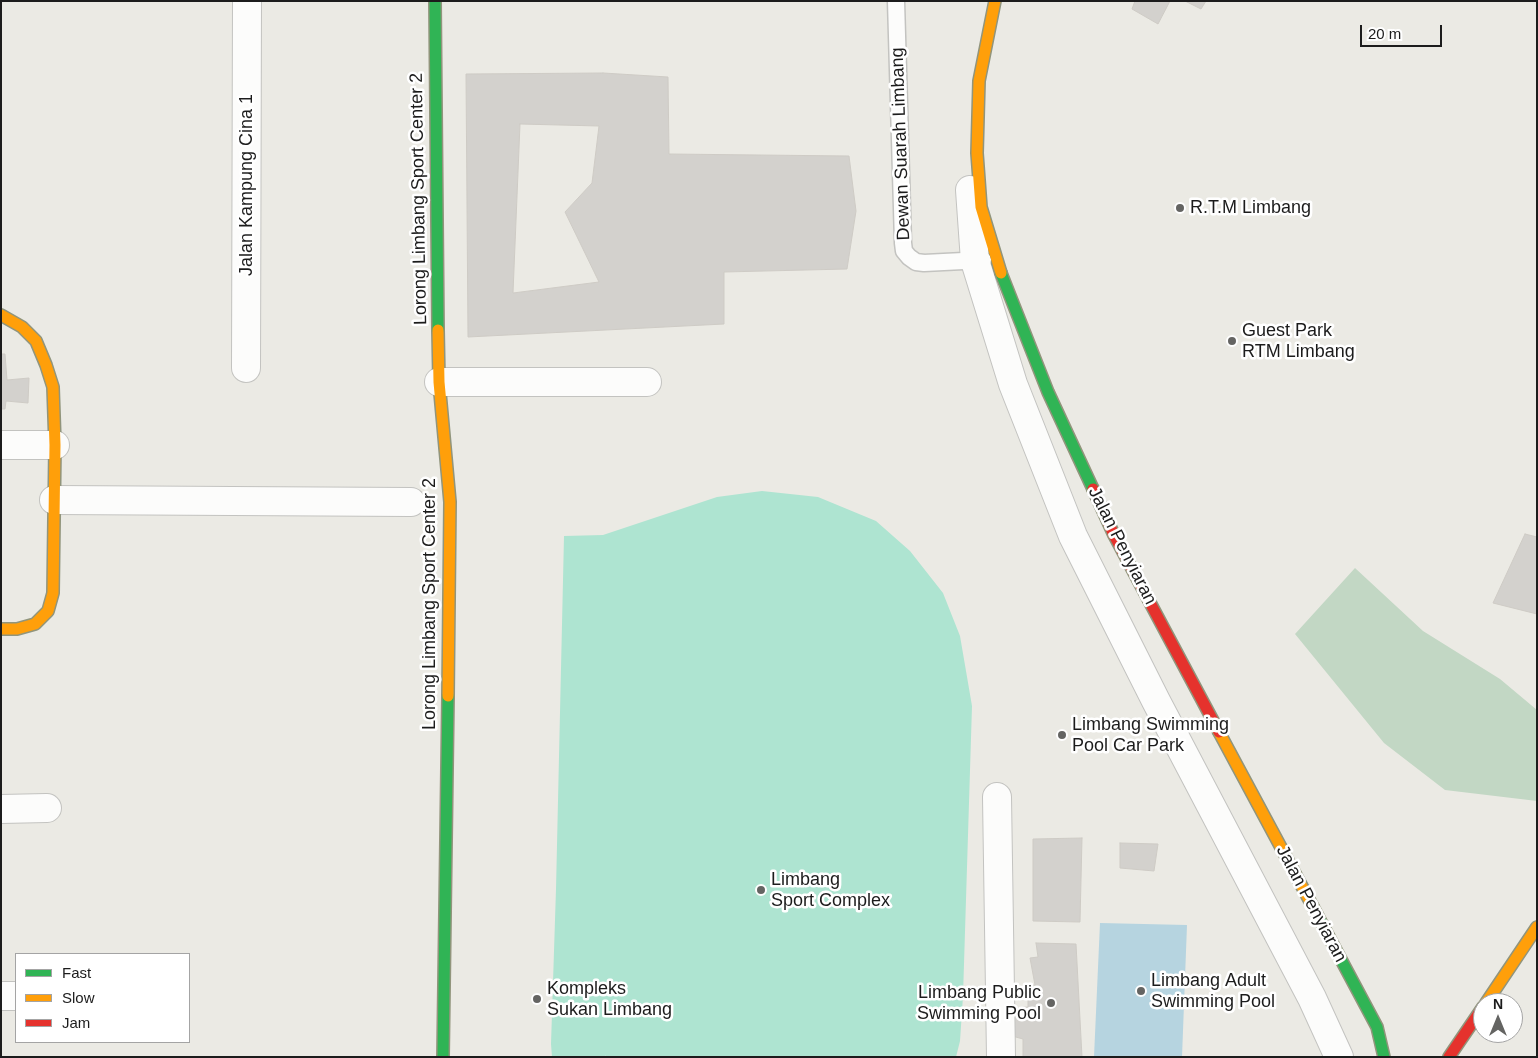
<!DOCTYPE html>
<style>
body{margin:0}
#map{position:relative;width:1538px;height:1058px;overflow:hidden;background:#ebeae4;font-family:Helvetica,sans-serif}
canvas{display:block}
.frame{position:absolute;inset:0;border:2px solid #1c1c1c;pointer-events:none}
.legend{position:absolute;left:15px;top:953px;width:175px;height:90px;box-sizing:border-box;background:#fff;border:1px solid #a4a4a4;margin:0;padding:6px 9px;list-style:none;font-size:15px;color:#1c1c1c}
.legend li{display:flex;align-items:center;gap:10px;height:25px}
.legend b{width:25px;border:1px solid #a4a4a4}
.north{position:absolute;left:1473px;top:993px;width:50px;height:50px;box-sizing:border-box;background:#fff;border:1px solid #a4a4a4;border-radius:50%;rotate:0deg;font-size:14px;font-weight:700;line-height:20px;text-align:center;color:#1c1c1c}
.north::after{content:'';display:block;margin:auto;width:18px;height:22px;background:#646462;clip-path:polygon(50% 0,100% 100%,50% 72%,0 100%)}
.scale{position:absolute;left:1360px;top:25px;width:82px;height:22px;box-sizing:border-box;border:2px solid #1c1c1c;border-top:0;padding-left:6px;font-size:15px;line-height:18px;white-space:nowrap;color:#1c1c1c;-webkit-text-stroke:4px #fff;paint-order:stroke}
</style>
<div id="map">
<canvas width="1538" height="1058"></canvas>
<div class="frame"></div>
<ul class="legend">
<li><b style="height:6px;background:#30b455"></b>Fast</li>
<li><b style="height:6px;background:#ff9f0a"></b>Slow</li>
<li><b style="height:6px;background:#e5322d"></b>Jam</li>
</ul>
<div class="north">N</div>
<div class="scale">20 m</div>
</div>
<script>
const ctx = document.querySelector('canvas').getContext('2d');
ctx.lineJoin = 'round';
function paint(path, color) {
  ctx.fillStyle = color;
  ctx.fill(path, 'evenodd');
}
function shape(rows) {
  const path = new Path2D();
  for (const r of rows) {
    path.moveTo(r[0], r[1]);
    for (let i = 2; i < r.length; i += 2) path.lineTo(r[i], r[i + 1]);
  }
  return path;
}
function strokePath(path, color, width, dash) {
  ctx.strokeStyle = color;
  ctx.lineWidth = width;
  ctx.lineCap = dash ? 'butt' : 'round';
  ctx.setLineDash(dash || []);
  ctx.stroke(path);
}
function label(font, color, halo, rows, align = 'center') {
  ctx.font = font + ' Helvetica,sans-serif';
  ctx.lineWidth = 5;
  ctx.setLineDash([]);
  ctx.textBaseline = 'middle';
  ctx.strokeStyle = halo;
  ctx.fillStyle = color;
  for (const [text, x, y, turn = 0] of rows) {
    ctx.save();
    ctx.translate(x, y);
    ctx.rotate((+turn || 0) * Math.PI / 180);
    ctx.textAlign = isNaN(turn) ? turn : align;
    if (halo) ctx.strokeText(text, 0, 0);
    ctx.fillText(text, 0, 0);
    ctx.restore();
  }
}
paint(shape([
 [1355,568,1423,631,1500,679,1537,710,1537,801,1445,790,1384,743,1295,634]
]), '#c2d7c4');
paint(shape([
 [762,491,818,497,876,521,910,551,943,593,960,636,972,706,963,996,960,1041,956,1057,606,1057,605,1055,605,1057,552,1057,551,1044,556,889,564,536,603,535,717,497]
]), '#aee4d1');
paint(shape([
 [1100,923,1187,925,1182,1057,1094,1057]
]), '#b6d4e0');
const building = shape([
 [1135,1,1170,1,1158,24,1132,9,1135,1],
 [1185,1,1206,1,1201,9,1185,1],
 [603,73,668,77,669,154,849,156,856,211,847,269,724,272,724,324,468,337,466,74,603,73],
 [520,124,599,126,592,183,565,212,599,282,513,293,520,124],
 [1,354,5,354,7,380,29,378,28,403,6,401,5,409,1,409,1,354],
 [1525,534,1537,537,1537,614,1493,603,1525,534],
 [1082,838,1080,922,1033,921,1033,839,1082,838],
 [1120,843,1158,844,1154,871,1120,868,1120,843],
 [1036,943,1076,944,1082,1057,1023,1057,1023,1039,1012,1036,1013,1008,1028,1007,1028,985,1035,985,1030,958,1038,957,1036,943]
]);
paint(building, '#d3d1cd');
strokePath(building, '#cecbc5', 1);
const lane = shape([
 [896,1,903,243,904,251,909,257,916,262,924,263,983,260]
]);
const street = shape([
 [970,190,975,261,1013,384,1073,536,1156,701,1312,998,1339,1057],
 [246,368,247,1],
 [439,382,647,382],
 [1,445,55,445],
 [54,500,411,502],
 [997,797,1001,1057],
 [1,809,47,808],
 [1,996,16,996]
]);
const fast = shape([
 [435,1,438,330],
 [1001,273,1048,392,1093,489],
 [1313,907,1377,1027,1384,1057],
 [443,1057,448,696]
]);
const slow = shape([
 [995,1,979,81,977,153,981,207,1001,273],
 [1,315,22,327,36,341,46,365,53,387,55,445,53,593,48,611,35,624,17,629,1,629],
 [438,330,439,382,450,502,448,696],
 [1219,732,1313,907],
 [1486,1003,1537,927]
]);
const jam = shape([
 [1093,489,1114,535,1219,732],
 [1449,1057,1483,1007]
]);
strokePath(lane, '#c3c3c0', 19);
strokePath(street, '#c3c3c0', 30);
strokePath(fast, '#91957c', 14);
strokePath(slow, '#91957c', 14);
strokePath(jam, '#91957c', 14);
strokePath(lane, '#fcfcfb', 16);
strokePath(street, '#fcfcfb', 28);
strokePath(fast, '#30b455', 11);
strokePath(slow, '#ff9f0a', 11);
strokePath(jam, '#e5322d', 11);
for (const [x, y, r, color] of [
 [1180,208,5,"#646462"],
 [1232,341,5,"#646462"],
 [1062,735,5,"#646462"],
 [761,890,5,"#646462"],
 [1141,991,5,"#646462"],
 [537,999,5,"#646462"],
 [1051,1003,5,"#646462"]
]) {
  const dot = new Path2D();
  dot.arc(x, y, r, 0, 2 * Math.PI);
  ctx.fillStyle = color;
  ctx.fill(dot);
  strokePath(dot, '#fff', 2);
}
label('18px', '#1c1c1c', '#fff', [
 ["Dewan Suarah Limbang",901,144,-92],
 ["Jalan Kampung Cina 1",247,185,-90],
 ["Lorong Limbang Sport Center 2",419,199,-91],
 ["Jalan Penyiaran",1122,546,63],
 ["Lorong Limbang Sport Center 2",430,604,-90],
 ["Jalan Penyiaran",1311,904,62]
]);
label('18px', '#1c1c1c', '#fff', [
 ["R.T.M Limbang",1190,208],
 ["Guest Park",1242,331],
 ["RTM Limbang",1242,352],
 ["Limbang Swimming",1072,725],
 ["Pool Car Park",1072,746],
 ["Limbang",771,880],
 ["Sport Complex",771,901],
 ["Limbang Adult",1151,981],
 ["Swimming Pool",1151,1002],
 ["Kompleks",547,989],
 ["Sukan Limbang",547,1010],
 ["Limbang Public",1041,993,"right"],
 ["Swimming Pool",1041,1014,"right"]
], 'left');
</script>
